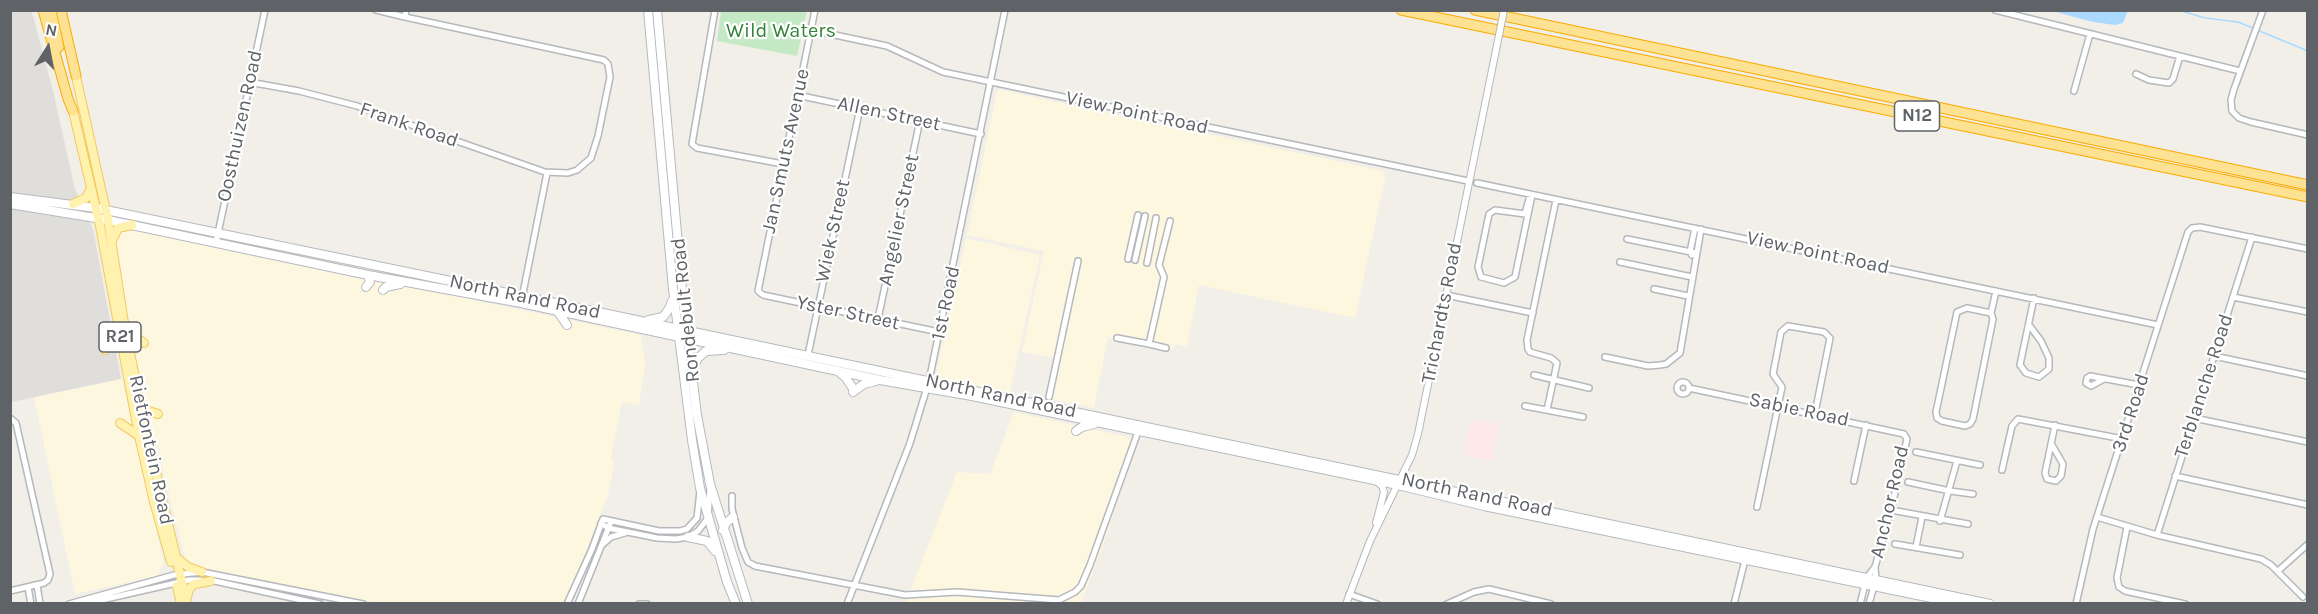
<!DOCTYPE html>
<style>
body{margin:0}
#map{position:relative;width:2318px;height:614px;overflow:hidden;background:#f1efe8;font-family:Karla,sans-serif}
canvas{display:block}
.frame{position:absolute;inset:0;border:12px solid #5f6368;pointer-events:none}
.north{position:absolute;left:18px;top:18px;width:60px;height:60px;-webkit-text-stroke:4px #fff;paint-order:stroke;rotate:11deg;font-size:16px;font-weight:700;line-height:24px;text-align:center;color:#5f6368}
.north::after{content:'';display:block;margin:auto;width:21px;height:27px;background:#5f6368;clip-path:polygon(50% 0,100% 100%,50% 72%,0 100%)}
</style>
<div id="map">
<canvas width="2318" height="614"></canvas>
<div class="frame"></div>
<div class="north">N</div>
</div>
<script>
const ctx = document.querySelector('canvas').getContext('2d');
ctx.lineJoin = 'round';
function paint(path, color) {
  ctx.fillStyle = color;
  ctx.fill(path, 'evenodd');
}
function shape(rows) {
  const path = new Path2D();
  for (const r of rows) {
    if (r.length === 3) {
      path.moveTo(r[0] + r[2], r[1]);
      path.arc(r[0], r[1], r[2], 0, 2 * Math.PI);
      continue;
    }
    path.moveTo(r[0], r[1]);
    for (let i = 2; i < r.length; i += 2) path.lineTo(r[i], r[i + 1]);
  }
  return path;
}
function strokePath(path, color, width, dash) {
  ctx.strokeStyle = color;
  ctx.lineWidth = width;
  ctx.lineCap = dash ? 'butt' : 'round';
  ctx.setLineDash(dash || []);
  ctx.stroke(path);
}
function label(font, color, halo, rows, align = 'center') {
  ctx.font = font + ' Karla,sans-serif';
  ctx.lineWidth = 4.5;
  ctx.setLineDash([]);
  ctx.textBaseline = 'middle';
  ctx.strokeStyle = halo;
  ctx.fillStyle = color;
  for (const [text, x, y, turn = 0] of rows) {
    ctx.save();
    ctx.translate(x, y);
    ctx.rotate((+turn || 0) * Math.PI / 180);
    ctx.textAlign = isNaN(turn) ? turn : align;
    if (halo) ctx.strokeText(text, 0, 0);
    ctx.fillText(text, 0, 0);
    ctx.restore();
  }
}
paint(shape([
 [1001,90,1383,171,1385,178,1355,318,1199,285,1187,347,1176,344,1170,351,1108,337,1094,408,1047,398,1055,358,1022,352,1044,251,967,235,997,92],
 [126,228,641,335,645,364,639,405,622,402,611,457,614,464,608,495,568,597,563,603,379,603,187,566,134,355,114,239,118,230],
 [966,238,1040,255,1009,395,935,379],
 [122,378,164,564,157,576,75,594,34,397],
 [1014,412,1137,439,1106,537,1081,603,905,604,957,472,990,474]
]), '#fef7e0');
paint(shape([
 [10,11,31,11,34,19,53,91,75,189,93,229,121,379,11,402]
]), '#e0deda');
paint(shape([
 [1471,419,1499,424,1492,461,1463,455]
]), '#fce8e6');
paint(shape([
 [721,11,807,11,797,56,717,41]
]), '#c5e8c5');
paint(shape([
 [2058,11,2128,10,2128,11,2123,23,2115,25,2093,22,2056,12]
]), '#aadaff');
strokePath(shape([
 [2178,10,2205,18,2238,22,2253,28],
 [2257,30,2308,51]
]), '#aadaff', 1.5);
const minor = shape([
 [376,10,405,17],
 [715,10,692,144,697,148,783,164],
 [815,10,758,291,763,295,939,332],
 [1995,10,2240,71],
 [2263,10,2234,89,2231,100,2232,111,2239,118,2251,122,2308,135],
 [811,30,887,46,943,72,1468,181],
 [2136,74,2149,80,2169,83,2173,79,2180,56],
 [249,82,299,91,357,106,545,172,568,173,577,170,591,158,598,136,610,77,608,64,604,60,405,17,406,10],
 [2074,91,2090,34],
 [797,95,981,134],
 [1477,183,2158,325],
 [1530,195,1525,214,1495,210,1489,214,1478,267,1481,277,1504,283,1515,277,1532,195],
 [1627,239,1696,253],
 [216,243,265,10],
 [1692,255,1690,252,1695,228],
 [1128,259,1138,215],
 [1135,260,1145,216],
 [1620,262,1692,277],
 [1147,263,1156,218],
 [1654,289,1688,296],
 [1446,295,1533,313],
 [2233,297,2308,312],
 [522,298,547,173],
 [1991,313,1967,308,1957,312,1936,412,1937,418,1942,421,1965,426,1970,424,1973,419,1993,319,1991,313,1996,291],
 [878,319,920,120],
 [2029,325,2041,341,2049,358,2049,369,2039,377,2026,373,2020,365,2034,298],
 [1117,338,1149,344,1164,277,1159,265,1170,221],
 [1149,344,1166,348],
 [808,355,860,108],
 [2214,356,2308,376],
 [1605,357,1648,366,1660,365,1666,364,1680,353,1701,229],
 [1534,375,1589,388],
 [2104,379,2091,386,2086,383,2087,378,2090,376,2139,385],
 [1683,388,6],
 [1689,388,1904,434,1907,439,1891,510,1875,567,1876,579,1869,604],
 [1049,397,1078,261],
 [1525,406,1583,417],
 [1547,410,1557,363,1551,358,1530,352,1528,349,1527,340,1556,200],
 [10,418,16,423,50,574,48,580,44,583,10,591],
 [2194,418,2308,442],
 [2052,445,2063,464,2061,476,2056,481,2047,479,2045,473,2055,425],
 [1916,452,1980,465],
 [2002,470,2012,426,2018,419,2123,439],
 [2175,476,2308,505],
 [1854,481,1866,425],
 [1908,482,1950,491,1973,494],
 [732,496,732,509,742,548,748,562,755,566,905,595,957,592,1059,600,1075,592,1081,586,1090,565,1139,429],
 [1757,507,1782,387,1773,374,1781,332,1788,326,1824,332,1830,338,1815,413],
 [1891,510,1968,524],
 [2097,517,2157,535,2261,559,2271,565,2303,597],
 [1940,521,1957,461],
 [601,523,608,528,657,538,676,539,688,537,698,531,708,518,710,488],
 [2127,527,2117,578,2119,587,2125,591,2185,604],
 [2157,535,2252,237],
 [1895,544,1960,555],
 [602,545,611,537,625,533],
 [1916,547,1922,517],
 [2278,571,2308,544],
 [210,580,320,604],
 [37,585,40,604],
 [28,587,31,604],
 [1349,594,1377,604],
 [69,604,174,575,202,572,363,604],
 [84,604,189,580,200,580],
 [567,604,592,549,603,519,659,531,680,531,687,529,697,518,700,491],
 [578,604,610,524],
 [639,604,647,604],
 [847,604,910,443,929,381,1005,10],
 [1447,604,1474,592,1489,589,1551,604],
 [1734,604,1746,556],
 [1860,604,1867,577,1875,567],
 [2076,604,2093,529,2188,232,2192,228,2200,227,2308,249]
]);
const tertiary = shape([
 [1376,523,1384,492,1382,486,1376,481],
 [1346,604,1370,541,1412,455,1418,434,1495,55]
]);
const secondary = shape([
 [648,10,673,289,692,440,700,488,727,582,736,604],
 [657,10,683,300,697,415,710,484,748,604],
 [10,197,96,208,436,278,1990,604],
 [10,204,108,220,368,275,521,303,880,380,972,396,1398,485,1484,506,1961,604],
 [366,287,370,282,368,275],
 [383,290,386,287,400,284],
 [558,312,567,325],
 [649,320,663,317,669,309,672,301],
 [692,370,698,358,706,351,724,350],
 [838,371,846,378,854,390],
 [853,392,864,384,876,381],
 [1076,431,1082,427,1094,424],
 [723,530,726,523,733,517],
 [688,537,707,541,715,551]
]);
const primary = shape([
 [76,76,108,220,124,323,144,422,187,604],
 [73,111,100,226,139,436,154,502,171,562],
 [73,204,86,198,91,188],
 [112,241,118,228,132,225],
 [126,325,133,335,144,343],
 [105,350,112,340,117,326],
 [140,405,149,411,158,414],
 [120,423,139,436],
 [176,557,188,567,202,572],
 [177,586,181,604],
 [187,597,189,589,194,584,211,581]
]);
const motorway = shape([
 [43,10,68,99,73,111],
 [51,10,59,47],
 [61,10,76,76],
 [1401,10,2308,197],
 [1475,10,2308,185]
]);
strokePath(minor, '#b5b8bc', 8);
strokePath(tertiary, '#b5b8bc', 8);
strokePath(secondary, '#b6babf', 10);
strokePath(primary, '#f2c960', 10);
strokePath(motorway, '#f9ab00', 11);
strokePath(minor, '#fff', 5);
strokePath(tertiary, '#fff', 6);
strokePath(secondary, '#fff', 8);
strokePath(primary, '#fff2af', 8);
strokePath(motorway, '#fde293', 9);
const tertiaryBridge = shape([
 [1495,55,1504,10]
]);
strokePath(tertiaryBridge, '#b5b8bc', 8, []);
strokePath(tertiaryBridge, '#fff', 6);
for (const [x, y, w] of [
 [1917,116,45],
 [120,337,42]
]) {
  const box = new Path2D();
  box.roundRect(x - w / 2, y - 15, w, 30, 4.5);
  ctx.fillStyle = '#fff';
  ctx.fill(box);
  strokePath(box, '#5f6368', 1.5);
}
label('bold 18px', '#5f6368', null, [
 ["N12",1917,116],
 ["R21",120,337]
]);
label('20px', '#348238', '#fff', [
 ["Wild Waters",781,31]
]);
label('20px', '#5f6368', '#fff', [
 ["View Point Road",1137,113,12],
 ["Allen Street",889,114,12],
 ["Frank Road",409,125,19],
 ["Oosthuizen Road",240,126,-78],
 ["Jan Smuts Avenue",786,151,-78],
 ["Angelier Street",899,220,-78],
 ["Wiek Street",833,231,-78],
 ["View Point Road",1818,253,12],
 ["North Rand Road",525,297,12],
 ["1st Road",946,303,-78],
 ["Rondebult Road",686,310,-96],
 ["Yster Street",848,313,12],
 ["Trichardts Road",1442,313,-79],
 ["Terblanche Road",2204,386,-72],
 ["North Rand Road",1001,396,12],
 ["Sabie Road",1799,410,12],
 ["3rd Road",2131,413,-72],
 ["Rietfontein Road",151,450,78],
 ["North Rand Road",1477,495,12],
 ["Anchor Road",1890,502,-77]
]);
</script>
